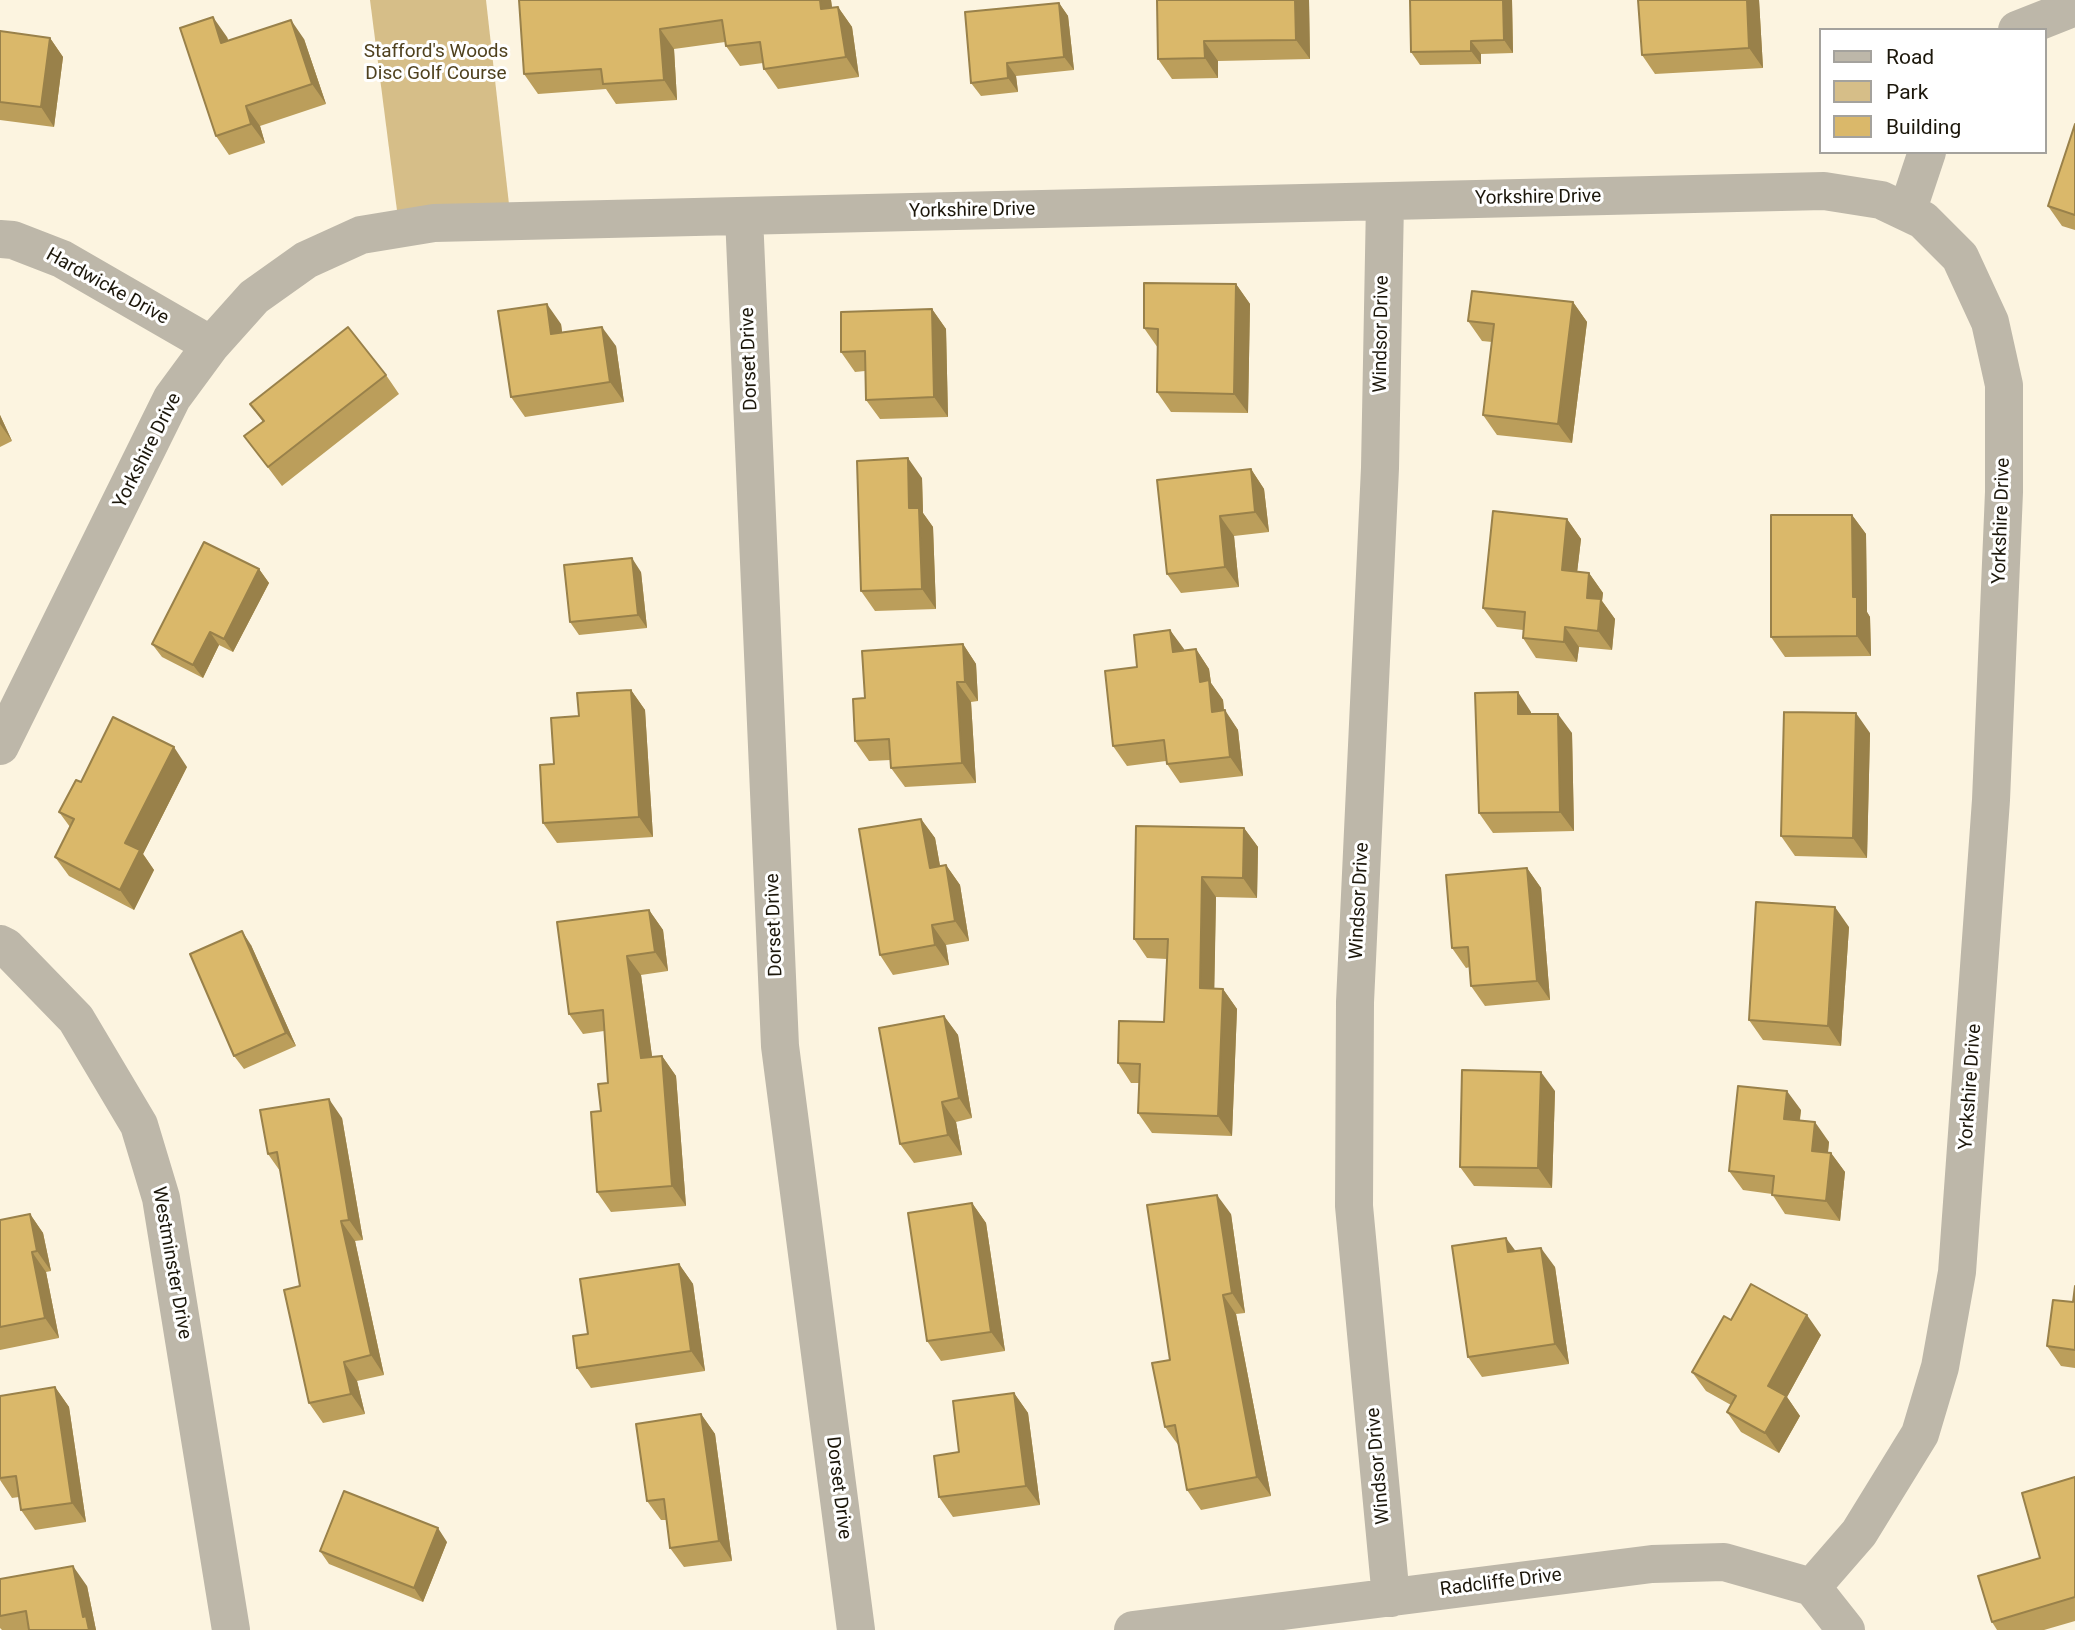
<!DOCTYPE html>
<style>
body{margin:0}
#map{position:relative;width:2075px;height:1630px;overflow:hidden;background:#fcf4e0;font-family:Roboto,sans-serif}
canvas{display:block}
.legend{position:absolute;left:1819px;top:28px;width:228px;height:126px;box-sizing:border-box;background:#fff;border:2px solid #a4a29d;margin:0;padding:9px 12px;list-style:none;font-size:21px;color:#1c170b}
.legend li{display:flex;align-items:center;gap:14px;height:35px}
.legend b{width:35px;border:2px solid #a4a29d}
</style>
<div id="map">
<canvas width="2075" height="1630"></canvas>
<ul class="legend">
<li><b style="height:9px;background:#bdb7a9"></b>Road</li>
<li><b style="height:19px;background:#d6be88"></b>Park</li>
<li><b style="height:19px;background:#dab86a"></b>Building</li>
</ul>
</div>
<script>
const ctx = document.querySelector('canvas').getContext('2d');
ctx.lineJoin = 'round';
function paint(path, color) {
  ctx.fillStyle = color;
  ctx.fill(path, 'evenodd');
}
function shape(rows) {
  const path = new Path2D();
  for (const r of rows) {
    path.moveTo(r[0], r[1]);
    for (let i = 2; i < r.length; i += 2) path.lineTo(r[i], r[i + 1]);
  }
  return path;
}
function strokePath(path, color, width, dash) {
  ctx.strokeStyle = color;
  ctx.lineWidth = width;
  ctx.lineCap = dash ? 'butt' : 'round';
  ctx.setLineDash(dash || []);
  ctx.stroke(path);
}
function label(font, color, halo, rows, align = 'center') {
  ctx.font = font + ' Roboto,sans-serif';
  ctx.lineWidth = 6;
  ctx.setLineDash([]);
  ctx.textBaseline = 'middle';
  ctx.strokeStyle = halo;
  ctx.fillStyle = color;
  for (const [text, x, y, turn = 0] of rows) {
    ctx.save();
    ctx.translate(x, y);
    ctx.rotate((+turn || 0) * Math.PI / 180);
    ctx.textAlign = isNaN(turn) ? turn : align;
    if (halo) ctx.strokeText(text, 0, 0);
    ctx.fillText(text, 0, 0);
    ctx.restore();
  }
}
paint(shape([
 [370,0,486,0,511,222,400,234]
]), '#d6be88');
strokePath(shape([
 [2017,30,2075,7],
 [1385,202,1380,468,1355,1002,1354,1206,1391,1598],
 [1907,212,1927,152],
 [744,216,780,1046,856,1630],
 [0,239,13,240,62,259,211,345],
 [0,746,172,398,211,345,254,297,306,260,361,235,434,223,1824,191,1881,200,1923,220,1960,257,1990,322,2004,385,2004,492,1991,800,1957,1272,1940,1367,1920,1434,1859,1533,1812,1587],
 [0,944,6,947,76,1019,139,1125,161,1198,231,1630],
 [1133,1630,1652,1564,1724,1562,1812,1587,1846,1630]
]), '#bdb7a9', 38);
paint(shape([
 [519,0,831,0,832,8,838,7,852,27,859,77,778,89,764,69,763,63,740,66,726,46,725,42,674,49,677,100,616,104,606,89,538,94,524,74],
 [1157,0,1309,0,1310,59,1218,61,1218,78,1172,79,1158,59],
 [1512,0,1513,53,1481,54,1481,64,1420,65,1411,52],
 [1638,0,1759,0,1763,68,1655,74,1642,55],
 [1059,3,1068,16,1074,70,1016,76,1018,92,981,96,971,83],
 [0,31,50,38,63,57,54,127,0,120],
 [227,37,228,40,304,39,326,104,260,126,265,143,229,155,216,136],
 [2075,124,2075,230,2062,226,2048,206],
 [1236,284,1250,304,1248,413,1171,412,1157,392,1158,348,1144,328],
 [1573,302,1587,322,1572,443,1497,435,1483,415,1492,342,1482,341,1468,321],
 [932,309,946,329,948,417,880,419,866,400,865,371,855,372,841,352],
 [561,324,562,332,616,346,624,402,525,417,511,397],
 [386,375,399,394,282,486,244,436,263,422,250,404],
 [0,415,12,441,0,447],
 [1251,469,1264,489,1269,532,1234,536,1239,587,1181,593,1167,574],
 [922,478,923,513,933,527,936,609,875,611,861,591],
 [1852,515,1866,534,1867,612,1870,617,1871,656,1785,657,1771,637],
 [1567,519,1581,539,1577,572,1589,573,1603,593,1602,601,1615,619,1612,650,1579,647,1577,662,1536,658,1523,638,1523,630,1497,627,1483,608],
 [259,569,269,583,233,652,219,645,203,678,162,657,152,644],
 [641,572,647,628,579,635,570,622],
 [1170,630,1184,651,1196,649,1209,669,1211,683,1223,700,1224,710,1238,730,1243,776,1180,783,1167,764,1166,761,1127,766,1113,746,1137,667],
 [963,644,976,664,978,701,971,702,976,783,905,787,891,768,891,760,869,761,855,741,865,698],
 [631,690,645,710,653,837,557,843,543,823,554,764],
 [1531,712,1531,714,1572,733,1574,831,1493,833,1479,813],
 [1870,733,1867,858,1795,856,1781,836],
 [187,767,143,854,154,870,134,910,69,876,55,857,70,827,59,812,81,782],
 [921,819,935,838,940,866,946,865,960,885,969,941,946,945,949,965,893,975,880,955],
 [1244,828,1258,847,1257,898,1216,897,1214,989,1223,989,1237,1009,1232,1136,1152,1133,1138,1113,1139,1083,1131,1083,1118,1063,1164,1022,1167,959,1147,958,1134,939],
 [1527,868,1541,888,1550,1000,1485,1006,1471,986,1470,967,1466,968,1452,948],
 [649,910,663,930,668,971,641,975,652,1057,662,1056,676,1076,686,1206,611,1212,597,1192,601,1111,608,1083,604,1031,583,1034,569,1014],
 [1849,927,1841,1046,1763,1040,1749,1020],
 [251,945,296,1046,244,1069,234,1056],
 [944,1016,958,1035,972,1118,956,1122,962,1155,914,1163,900,1144],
 [1555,1091,1552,1188,1474,1186,1460,1167],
 [1801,1110,1800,1120,1829,1142,1828,1152,1831,1153,1845,1172,1840,1221,1785,1214,1772,1194,1743,1190,1729,1171],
 [342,1118,363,1240,355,1241,384,1375,357,1381,365,1414,323,1423,309,1403,300,1286,280,1171,268,1154],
 [972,1203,986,1223,1005,1351,941,1361,927,1341],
 [30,1214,43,1233,51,1271,46,1272,59,1338,0,1350,0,1220],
 [1231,1214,1245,1313,1236,1314,1271,1496,1201,1510,1187,1490,1179,1446,1165,1427,1170,1360],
 [1515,1251,1555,1267,1569,1364,1482,1377,1468,1357],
 [679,1264,693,1284,705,1371,591,1388,577,1368,588,1334],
 [2075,1286,2075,1368,2061,1366,2047,1346,2073,1302],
 [1731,1320,1821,1335,1787,1397,1800,1416,1779,1453,1741,1432,1727,1412,1731,1405,1706,1391,1692,1372],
 [55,1387,69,1407,86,1522,35,1530,21,1510,19,1497,12,1498,0,1480,0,1396],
 [1014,1393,1028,1413,1040,1505,953,1517,939,1497,959,1452],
 [701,1414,715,1434,732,1561,684,1567,670,1548,667,1520,661,1520,647,1501],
 [2075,1477,2075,1621,2044,1630,1997,1630,1992,1622,2040,1558],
 [447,1542,423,1602,329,1564,320,1551],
 [0,1579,87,1586,96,1630,2,1630,0,1628]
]), '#bb9e5b');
paint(shape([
 [820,0,831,0,835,29,821,9],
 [1295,0,1309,0,1310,59,1296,40],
 [1503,0,1512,0,1513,53,1504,40],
 [1747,0,1759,0,1763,68,1749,48],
 [1059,3,1068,16,1074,70,1064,57],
 [838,7,852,27,859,77,846,57],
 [213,17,227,37,235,62,221,43],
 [291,20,304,39,326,104,312,84],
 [660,29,674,49,677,100,664,80],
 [50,38,63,57,54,127,41,107],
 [1204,41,1218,61,1218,78,1205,58],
 [1471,41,1481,54,1481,64,1471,51],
 [1007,63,1016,76,1018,92,1008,78],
 [246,106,260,126,265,143,251,124],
 [1236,284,1250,304,1248,413,1234,394],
 [1573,302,1587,322,1572,443,1558,424],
 [547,304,561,324,565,354,551,334],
 [932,309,946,329,948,417,934,397],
 [602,327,616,346,624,402,610,382],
 [0,415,12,441,0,424],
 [908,458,922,478,923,513,933,527,936,609,922,589,909,508],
 [1251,469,1264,489,1269,532,1255,512],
 [1852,515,1866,534,1867,612,1870,617,1871,656,1857,636,1853,597],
 [1220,516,1234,536,1239,587,1225,567],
 [1567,519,1581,539,1575,590,1562,570],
 [632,558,641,572,647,628,638,615],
 [259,569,269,583,233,652,224,639],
 [1589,573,1603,593,1602,601,1615,619,1612,650,1598,631,1587,598],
 [1565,627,1579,647,1577,662,1564,642],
 [1170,630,1184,649,1186,672,1173,652],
 [210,632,219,645,203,678,193,665],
 [963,644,976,664,978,701,965,682],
 [1196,649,1209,669,1211,683,1223,700,1226,731,1212,712,1200,682],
 [957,682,971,702,976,783,962,763],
 [631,690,645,710,653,837,639,817],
 [1518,692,1531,712,1532,734,1518,714],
 [1225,710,1238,730,1243,776,1230,757],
 [1856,713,1870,733,1867,858,1853,838],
 [1558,714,1572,733,1574,831,1560,812],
 [174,747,187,767,143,854,154,870,134,910,120,890,125,843],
 [921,819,935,838,944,888,930,868],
 [1244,828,1258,847,1257,898,1243,878],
 [946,865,960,885,969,941,955,921],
 [1527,868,1541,888,1550,1000,1537,981],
 [1202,877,1216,897,1214,1008,1200,988],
 [1835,907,1849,927,1841,1046,1828,1026],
 [649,910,663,930,668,971,655,952],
 [932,925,946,945,949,965,935,945],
 [242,931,251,945,296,1046,286,1033],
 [627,956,641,975,655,1078,641,1058],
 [1223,989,1237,1009,1232,1136,1218,1116],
 [944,1016,958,1035,972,1118,959,1098],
 [662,1056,676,1076,686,1206,672,1186],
 [1541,1072,1555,1091,1552,1188,1538,1168],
 [1787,1091,1801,1110,1797,1139,1784,1119],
 [329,1099,342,1118,363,1240,349,1220],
 [942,1102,956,1122,962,1155,948,1135],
 [1815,1122,1829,1142,1826,1170,1812,1151],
 [1831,1153,1845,1172,1840,1221,1826,1201],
 [1217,1195,1231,1214,1245,1313,1232,1293],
 [972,1203,986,1223,1005,1351,991,1332],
 [30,1214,43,1233,51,1271,37,1251],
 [341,1221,355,1241,384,1375,371,1355],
 [1506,1238,1520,1257,1508,1252],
 [1541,1248,1555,1267,1569,1364,1555,1344],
 [32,1252,46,1272,59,1338,45,1318],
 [679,1264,693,1284,705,1371,691,1351],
 [1223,1295,1236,1314,1271,1496,1257,1477],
 [1807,1315,1821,1335,1787,1397,1800,1416,1779,1453,1765,1433,1768,1386],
 [344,1362,357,1381,365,1414,351,1394],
 [55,1387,69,1407,86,1522,72,1503],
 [1014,1393,1028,1413,1040,1505,1026,1486],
 [701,1414,715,1434,732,1561,719,1541],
 [438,1528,447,1542,423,1602,414,1588],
 [73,1566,87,1586,96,1630,89,1630,83,1617]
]), '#99814a');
const building = shape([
 [519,0,820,0,821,9,838,7,846,57,764,69,760,42,726,46,722,20,660,29,664,80,603,84,601,69,524,74,519,0],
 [1157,0,1295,0,1296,40,1204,41,1205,58,1158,59,1157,0],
 [1410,0,1503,0,1504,40,1471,41,1471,51,1411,52,1410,0],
 [1638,0,1747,0,1749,48,1642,55,1638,0],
 [1059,3,1064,57,1007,63,1008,78,971,83,965,12,1059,3],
 [213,17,221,43,291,20,312,84,246,106,251,124,216,136,180,28,213,17],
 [0,31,50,38,41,107,0,102,0,31],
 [2075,124,2075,215,2048,206,2075,124],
 [1144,283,1236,284,1234,394,1157,392,1158,329,1144,328,1144,283],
 [1472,291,1573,302,1558,424,1483,415,1494,324,1468,321,1472,291],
 [547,304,551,334,602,327,610,382,511,397,498,311,547,304],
 [932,309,934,397,866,400,865,351,841,352,841,312,932,309],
 [348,327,386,375,268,467,244,436,264,421,250,404,348,327],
 [908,458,909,508,919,508,922,589,861,591,857,461,908,458],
 [1251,469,1255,512,1220,516,1225,567,1167,574,1157,480,1251,469],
 [1493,511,1567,519,1562,570,1589,573,1587,598,1601,599,1598,631,1565,627,1564,642,1523,638,1525,612,1483,608,1493,511],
 [1771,515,1852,515,1853,597,1857,597,1857,636,1771,637,1771,515],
 [204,542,259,569,224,639,210,632,193,665,152,644,204,542],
 [632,558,638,615,570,622,564,565,632,558],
 [1170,630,1173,652,1196,649,1200,682,1209,680,1212,712,1225,710,1230,757,1167,764,1164,740,1113,746,1105,671,1137,667,1134,635,1170,630],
 [963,644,965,682,957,682,962,763,891,768,889,739,855,741,853,699,865,698,862,651,963,644],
 [631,690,639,817,543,823,540,765,554,764,551,718,579,716,577,693,631,690],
 [1518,692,1518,714,1558,714,1560,812,1479,813,1475,693,1518,692],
 [1784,712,1856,713,1853,838,1781,836,1784,712],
 [113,717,174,747,125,843,140,850,120,890,55,857,74,819,59,812,76,780,81,782,113,717],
 [921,819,930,868,946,865,955,921,932,925,935,945,880,955,859,829,921,819],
 [1136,826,1244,828,1243,878,1202,877,1200,988,1223,989,1218,1116,1138,1113,1140,1064,1118,1063,1119,1021,1164,1022,1168,939,1134,939,1136,826],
 [1527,868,1537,981,1471,986,1468,947,1452,948,1446,875,1527,868],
 [1756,902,1835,907,1828,1026,1749,1020,1756,902],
 [649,910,655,952,627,956,641,1058,662,1056,672,1186,597,1192,591,1112,601,1111,598,1084,608,1083,603,1010,569,1014,557,922,649,910],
 [242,931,286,1033,234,1056,190,954,242,931],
 [944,1016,959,1098,942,1102,948,1135,900,1144,879,1028,944,1016],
 [1462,1070,1541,1072,1538,1168,1460,1167,1462,1070],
 [1738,1086,1787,1091,1784,1119,1815,1122,1812,1151,1831,1153,1826,1201,1772,1195,1774,1176,1729,1171,1738,1086],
 [329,1099,349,1220,341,1221,371,1355,344,1362,351,1394,309,1403,284,1290,300,1286,277,1152,268,1154,260,1110,329,1099],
 [1217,1195,1232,1293,1223,1295,1257,1477,1187,1490,1175,1425,1165,1427,1152,1363,1170,1360,1147,1205,1217,1195],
 [972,1203,991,1332,927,1341,908,1213,972,1203],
 [30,1214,37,1251,32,1252,45,1318,0,1327,0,1220,30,1214],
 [1506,1238,1508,1252,1541,1248,1555,1344,1468,1357,1452,1246,1506,1238],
 [679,1264,691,1351,577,1368,573,1336,588,1334,580,1279,679,1264],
 [1751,1284,1807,1315,1768,1386,1786,1396,1765,1433,1727,1412,1736,1396,1692,1372,1724,1316,1731,1320,1751,1284],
 [2075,1286,2075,1350,2047,1346,2053,1300,2073,1302,2075,1286],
 [55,1387,72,1503,21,1510,16,1476,0,1478,0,1396,55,1387],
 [1014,1393,1026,1486,939,1497,934,1456,959,1452,953,1401,1014,1393],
 [701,1414,719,1541,670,1548,664,1499,647,1501,636,1424,701,1414],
 [2075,1477,2075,1597,1992,1622,1978,1576,2040,1558,2022,1493,2075,1477],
 [344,1491,438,1528,414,1588,320,1551,344,1491],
 [73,1566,83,1617,86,1616,89,1630,29,1630,26,1611,0,1616,0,1579,73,1566]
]);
paint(building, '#dab86a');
strokePath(building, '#99814a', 2);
label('19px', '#4f411e', '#fff', [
 ["Stafford's Woods",436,52],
 ["Disc Golf Course",436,74]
]);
label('19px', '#1c170b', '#fff', [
 ["Yorkshire Drive",1538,198,-1],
 ["Yorkshire Drive",972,211,-1],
 ["Hardwicke Drive",107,287,29],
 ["Windsor Drive",1382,334,-89],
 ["Dorset Drive",750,359,-92],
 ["Yorkshire Drive",148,451,-63],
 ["Yorkshire Drive",2002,521,-88],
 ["Windsor Drive",1360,901,-87],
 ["Dorset Drive",775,925,-92],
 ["Yorkshire Drive",1971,1087,-86],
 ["Westminster Drive",171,1263,80],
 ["Windsor Drive",1379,1466,-95],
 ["Dorset Drive",838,1488,83],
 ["Radcliffe Drive",1501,1583,-7]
]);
</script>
